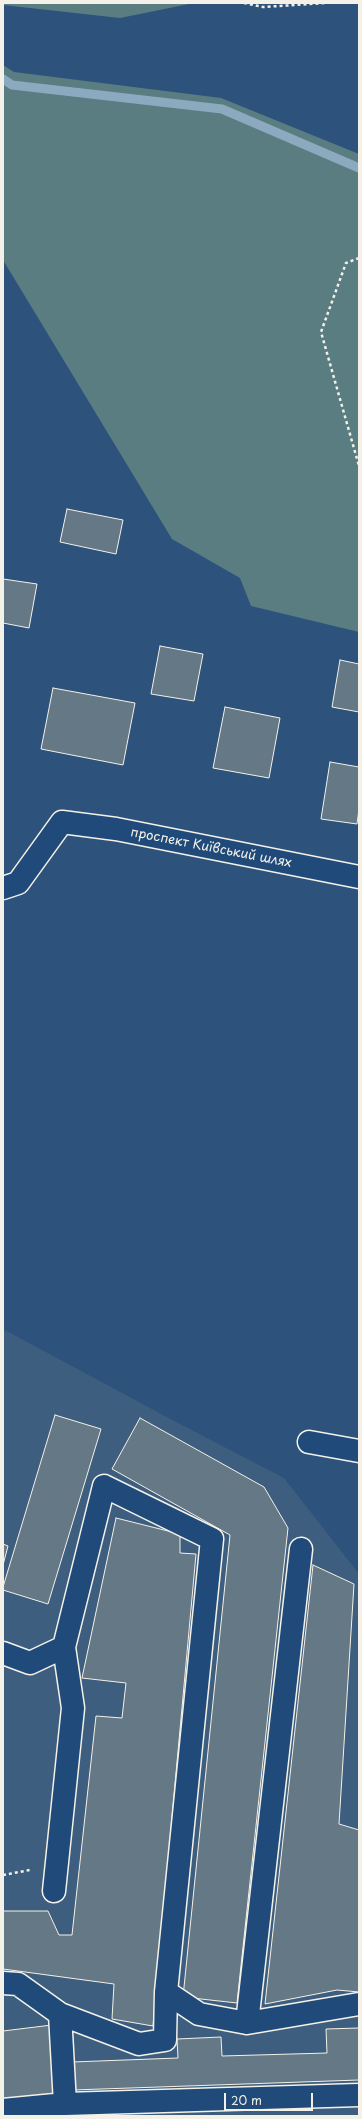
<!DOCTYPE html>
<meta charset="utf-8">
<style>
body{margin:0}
#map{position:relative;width:362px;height:2119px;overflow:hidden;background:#2d537c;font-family:"Playpen Sans",sans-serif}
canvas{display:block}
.frame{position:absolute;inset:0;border:4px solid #f4f1e8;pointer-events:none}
.scale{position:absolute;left:224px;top:2093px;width:89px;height:18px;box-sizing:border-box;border:2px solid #f4f1e8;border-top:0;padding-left:5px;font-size:12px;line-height:14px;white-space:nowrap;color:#f4f1e8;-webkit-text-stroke:3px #1f4a7a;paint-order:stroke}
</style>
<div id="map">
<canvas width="362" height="2119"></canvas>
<div class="frame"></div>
<div class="scale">20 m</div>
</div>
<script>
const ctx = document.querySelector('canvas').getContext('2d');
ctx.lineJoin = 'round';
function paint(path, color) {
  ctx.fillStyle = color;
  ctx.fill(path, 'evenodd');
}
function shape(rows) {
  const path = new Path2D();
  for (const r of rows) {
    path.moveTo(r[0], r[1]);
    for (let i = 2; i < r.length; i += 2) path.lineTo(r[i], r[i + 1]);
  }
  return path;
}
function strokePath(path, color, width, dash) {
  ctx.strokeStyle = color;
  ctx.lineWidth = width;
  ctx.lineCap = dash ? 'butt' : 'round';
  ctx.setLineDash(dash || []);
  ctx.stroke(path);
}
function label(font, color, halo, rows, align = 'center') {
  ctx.font = font + ' "Playpen Sans",sans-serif';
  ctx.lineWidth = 3;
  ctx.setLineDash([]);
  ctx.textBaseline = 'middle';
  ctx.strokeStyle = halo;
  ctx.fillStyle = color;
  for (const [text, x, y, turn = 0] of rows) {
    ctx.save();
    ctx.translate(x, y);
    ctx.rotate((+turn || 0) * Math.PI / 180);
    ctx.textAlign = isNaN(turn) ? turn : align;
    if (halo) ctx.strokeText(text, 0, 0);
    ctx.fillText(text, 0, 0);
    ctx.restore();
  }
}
paint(shape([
 [3,1329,176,1422,284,1478,359,1574,359,2116,3,2116]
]), '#3e5e7f');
paint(shape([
 [3,3,194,3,120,18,3,5],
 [3,65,14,72,221,98,359,154,359,632,251,606,240,578,172,539,3,260]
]), '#5a7d82');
strokePath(shape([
 [3,79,12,85,222,109,359,168]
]), '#8caabf', 9);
const building = shape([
 [67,509,123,520,116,554,60,542,67,509],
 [3,579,37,584,29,628,3,623,3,579],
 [160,646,203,654,194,701,151,694,160,646],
 [340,660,359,664,359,712,332,707,340,660],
 [53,688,135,703,123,765,41,749,53,688],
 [225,707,280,718,269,778,213,768,225,707],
 [330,762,359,767,359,809,357,824,321,819,330,762],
 [55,1415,101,1429,48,1604,3,1590,3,1587,55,1415],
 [140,1418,264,1487,288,1528,237,2003,183,1997,230,1535,112,1469,140,1418],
 [116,1518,180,1534,180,1553,196,1554,153,2026,112,2019,114,1984,3,1969,3,1911,48,1911,59,1935,72,1935,96,1716,122,1718,126,1683,82,1678,116,1518],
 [3,1544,8,1546,3,1565,3,1544],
 [313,1565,354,1584,339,1824,359,1830,359,1992,337,1990,265,2004,313,1565],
 [52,2025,57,2095,3,2100,3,2031,52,2025],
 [359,2028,359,2080,73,2090,72,2062,178,2058,177,2039,221,2037,222,2056,327,2053,326,2029,359,2028]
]);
paint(building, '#657886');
strokePath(building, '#f4f1e8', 1);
const minor = shape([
 [3,888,18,883,62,822,116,829,359,877],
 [309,1442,359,1451],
 [301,1549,247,2023,359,2004],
 [3,1653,30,1663,64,1647],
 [54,1891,73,1708,64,1647,104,1486,212,1539,166,1992,199,2014,247,2023],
 [3,1983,18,1984,60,2014,65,2104],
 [60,2014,139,2044,165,2040,166,1992],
 [3,2110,65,2104,359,2095]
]);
strokePath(minor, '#f4f1e8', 25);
strokePath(shape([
 [244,3,263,7,326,3],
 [359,258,346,263,321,332,359,466],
 [3,1875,30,1870]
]), '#f4f1e8', 2.5, [3, 3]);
strokePath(minor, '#1f4a7a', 22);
label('13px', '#f4f1e8', '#1f4a7a', [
 ["проспект Київський шлях",211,848,11]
]);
</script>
